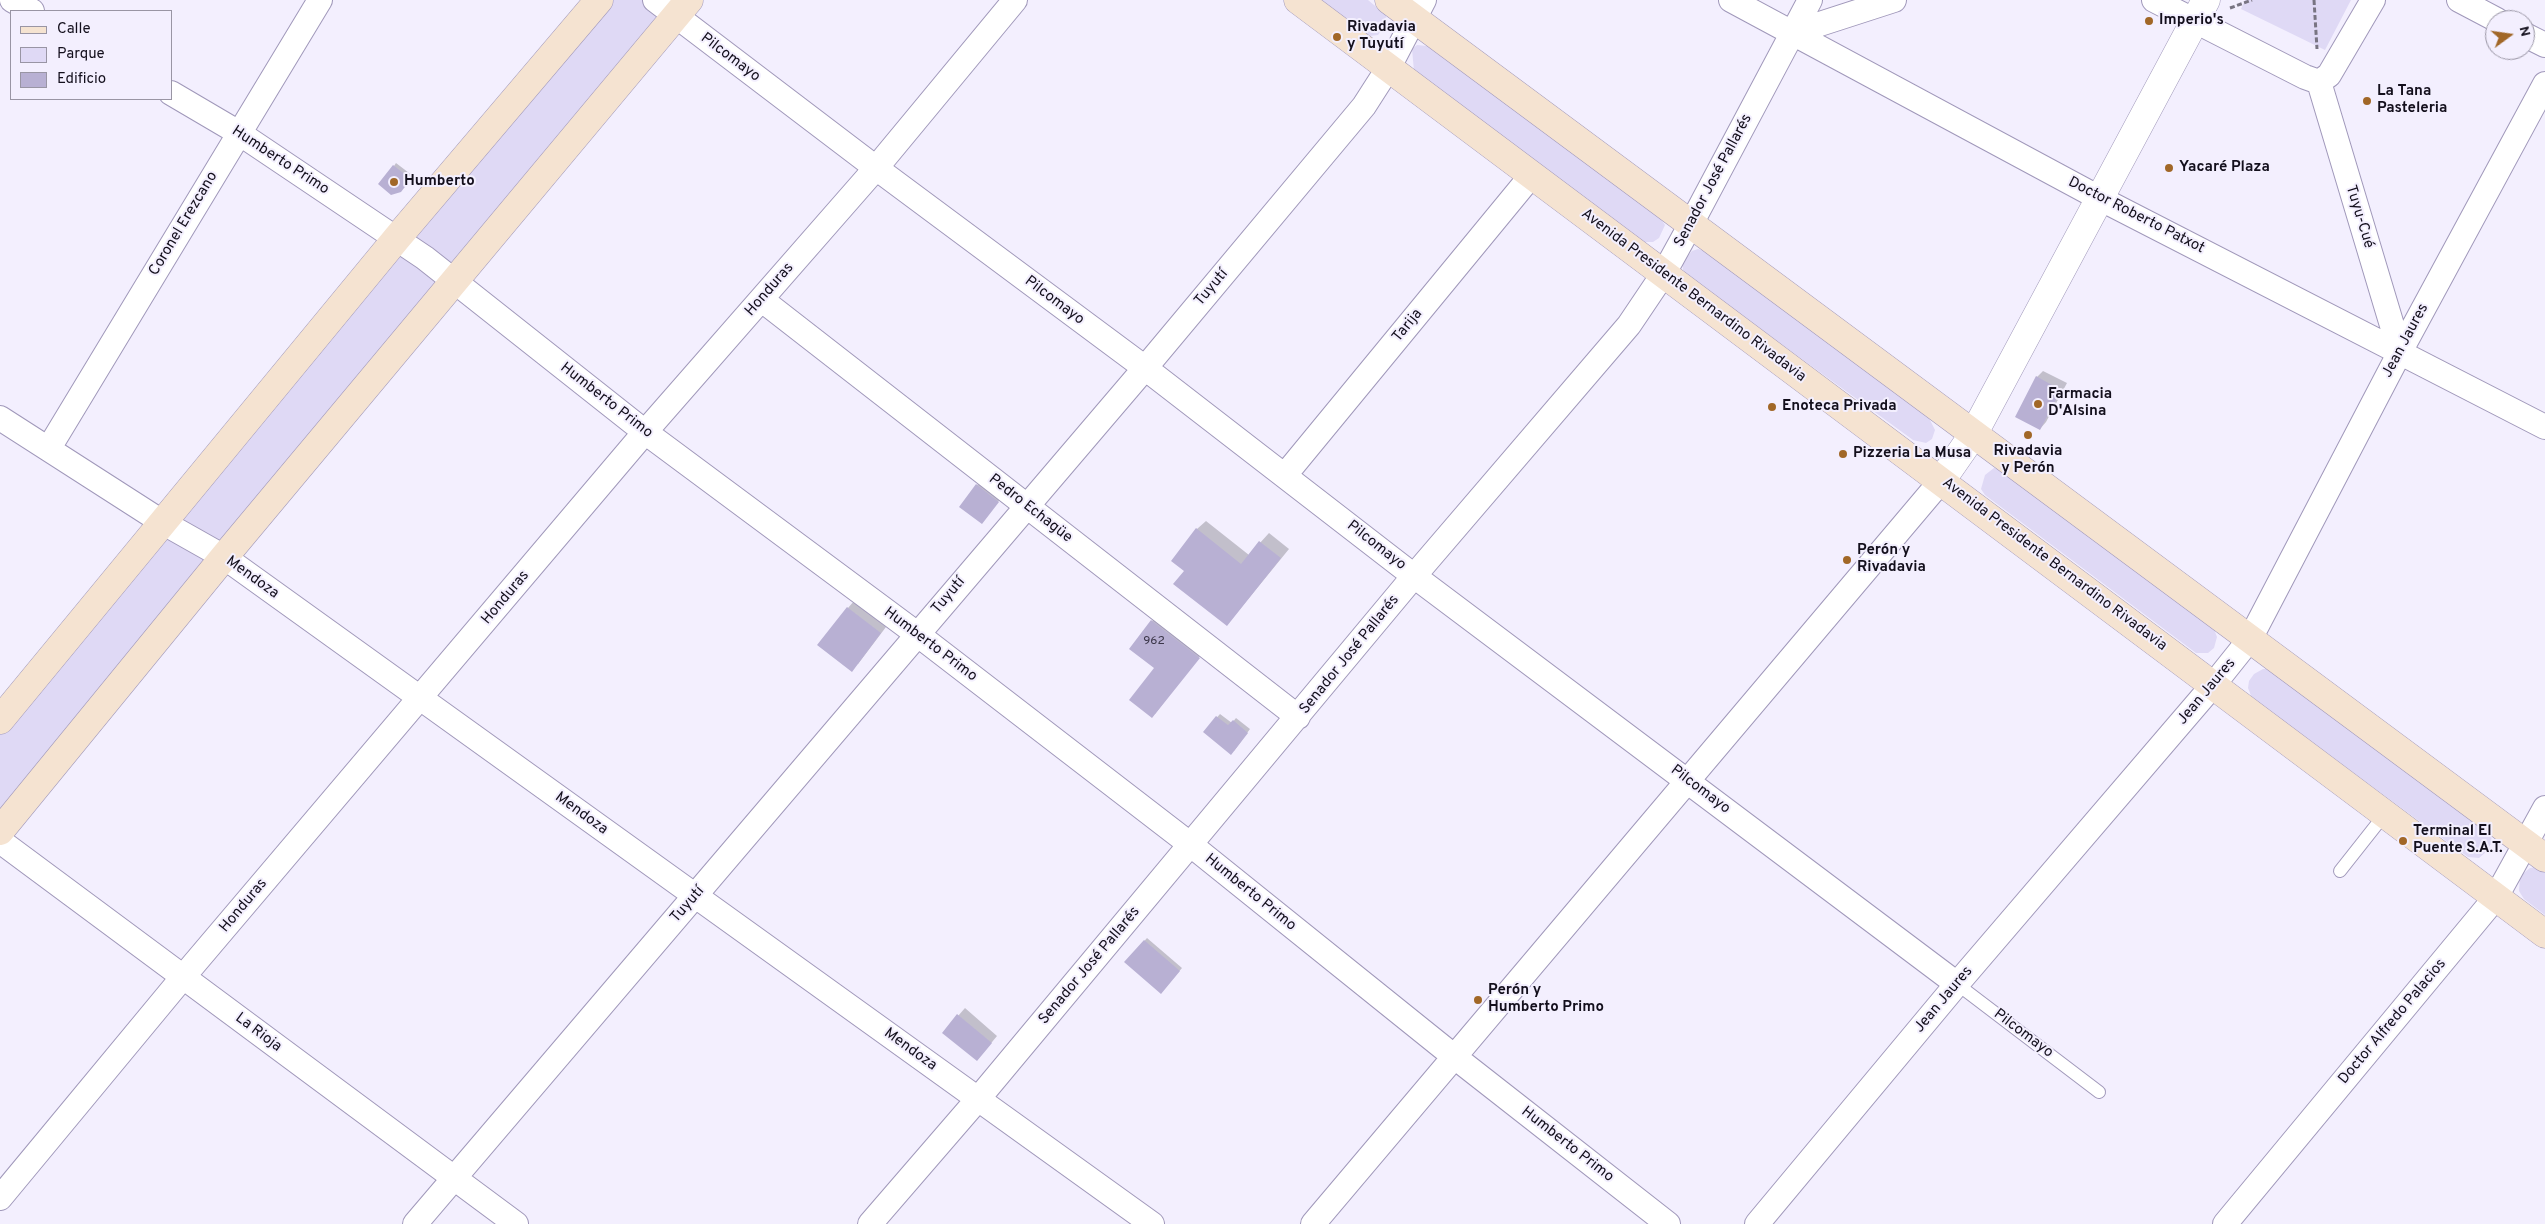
<!DOCTYPE html>
<meta charset="utf-8">
<style>
body{margin:0}
#map{position:relative;width:2545px;height:1224px;overflow:hidden;background:#f3effe;font-family:Overpass,sans-serif}
canvas{display:block}
.legend{position:absolute;left:10px;top:10px;width:162px;height:90px;box-sizing:border-box;background:#f3effe;border:1px solid #9995a4;margin:0;padding:6px 9px;list-style:none;font-size:15px;color:#130f1c}
.legend li{display:flex;align-items:center;gap:10px;height:25px}
.legend b{width:25px;border:1px solid #9995a4}
.north{position:absolute;left:2485px;top:10px;width:50px;height:50px;box-sizing:border-box;background:#f3effe;border:1px solid #9995a4;border-radius:50%;rotate:76deg;font-size:14px;font-weight:700;line-height:20px;text-align:center;color:#130f1c}
.north::after{content:'';display:block;margin:auto;width:18px;height:22px;background:#a16727;clip-path:polygon(50% 0,100% 100%,50% 72%,0 100%)}
</style>
<div id="map">
<canvas width="2545" height="1224"></canvas>
<ul class="legend">
<li><b style="height:6px;background:#f5e3d1"></b>Calle</li>
<li><b style="height:14px;background:#dfd9f5"></b>Parque</li>
<li><b style="height:14px;background:#b8b0d3"></b>Edificio</li>
</ul>
<div class="north">N</div>
</div>
<script>
const ctx = document.querySelector('canvas').getContext('2d');
ctx.lineJoin = 'round';
function paint(path, color) {
  ctx.fillStyle = color;
  ctx.fill(path, 'evenodd');
}
function shape(rows) {
  const path = new Path2D();
  for (const r of rows) {
    path.moveTo(r[0], r[1]);
    for (let i = 2; i < r.length; i += 2) path.lineTo(r[i], r[i + 1]);
  }
  return path;
}
function strokePath(path, color, width, dash) {
  ctx.strokeStyle = color;
  ctx.lineWidth = width;
  ctx.lineCap = dash ? 'butt' : 'round';
  ctx.setLineDash(dash || []);
  ctx.stroke(path);
}
function label(font, color, halo, rows, align = 'center') {
  ctx.font = font + ' Overpass,sans-serif';
  ctx.lineWidth = 4;
  ctx.setLineDash([]);
  ctx.textBaseline = 'middle';
  ctx.strokeStyle = halo;
  ctx.fillStyle = color;
  for (const [text, x, y, turn = 0] of rows) {
    ctx.save();
    ctx.translate(x, y);
    ctx.rotate((+turn || 0) * Math.PI / 180);
    ctx.textAlign = isNaN(turn) ? turn : align;
    if (halo) ctx.strokeText(text, 0, 0);
    ctx.fillText(text, 0, 0);
    ctx.restore();
  }
}
paint(shape([
 [599,0,689,0,0,831,0,720],
 [1319,0,1368,0,1386,15,1387,23,1378,35,1370,36],
 [2245,0,2351,0,2325,50,2241,9],
 [1417,45,1427,46,1659,216,1665,225,1659,238,1653,242,1644,242,1414,71,1412,49],
 [1698,249,1704,251,1928,416,1935,430,1932,439,1926,443,1913,440,1688,276,1683,270,1682,263,1692,251],
 [1994,468,2000,469,2214,629,2217,637,2214,648,2208,653,2196,653,1985,495,1981,489,1985,475],
 [2263,669,2268,669,2490,829,2492,842,2486,852,2479,858,2468,857,2252,698,2248,688,2249,681,2254,674],
 [2537,867,2545,869,2545,915,2524,899,2519,891,2520,876,2530,868]
]), '#dfd9f5');
paint(shape([
 [396,163,413,176,403,188,394,166],
 [2043,371,2067,383,2046,422,2040,429,2037,377],
 [980,482,1001,498,984,520,977,485],
 [1206,521,1249,555,1269,533,1289,549,1227,625,1185,571,1197,529],
 [854,601,886,627,858,664,848,608],
 [1155,618,1201,654,1155,714,1155,668,1152,621],
 [1220,714,1232,723,1236,718,1250,729,1234,751,1204,732],
 [1147,938,1182,968,1164,989,1126,962],
 [965,1008,997,1036,983,1053,944,1032]
]), '#0003');
paint(shape([
 [393,165,411,179,401,192,391,195,378,184],
 [2036,376,2061,390,2040,430,2015,417],
 [976,484,999,502,982,524,959,507],
 [1196,528,1241,564,1259,541,1281,558,1227,626,1173,584,1184,571,1171,561],
 [847,607,881,633,852,672,817,645],
 [1151,620,1200,658,1152,718,1129,700,1154,668,1129,649],
 [1216,716,1228,725,1233,720,1248,733,1231,755,1203,732],
 [1144,940,1180,971,1161,994,1124,962],
 [957,1014,992,1043,977,1061,942,1033]
]), '#b8b0d3');
const service = shape([
 [2340,871,2385,814],
 [1957,984,2099,1092]
]);
const minor = shape([
 [12,0,32,11],
 [655,0,876,168,1145,368,1414,576,1957,984],
 [1731,0,2101,199,2545,427],
 [2154,0,2305,77,2319,82],
 [2459,0,2497,20],
 [1792,33,1894,0],
 [2525,35,2545,45],
 [2319,82,2400,352],
 [2319,82,2329,75,2373,0],
 [171,93,239,133,425,258,645,432,917,634,1191,845,1456,1058,1668,1224],
 [762,300,1298,717],
 [0,418,162,522,224,557,1152,1224],
 [49,448,320,0],
 [1285,475,1531,176],
 [0,841,516,1224],
 [0,1198,183,977,645,432,876,168,1015,0],
 [415,1224,1145,368,1364,106,1389,67,1424,0],
 [870,1224,978,1099,1414,576,1629,325,1664,273,1691,224,1810,0],
 [1313,1224,1941,481],
 [1757,1224,1957,984,2214,684,2250,639,2400,352,2545,84],
 [2225,1224,2496,897,2545,808]
]);
const tertiary = shape([
 [1941,481,1973,435,2206,0]
]);
const secondary = shape([
 [1298,0,2545,934],
 [1389,0,2545,858],
 [0,720,397,238,599,0],
 [0,831,224,557,689,0]
]);
strokePath(service, '#a098ba', 14);
strokePath(minor, '#a098ba', 26);
strokePath(tertiary, '#a098ba', 29);
strokePath(secondary, '#a098ba', 29);
strokePath(shape([
 [2314,0,2317,49],
 [2230,8,2252,0]
]), '#787482', 3, [5, 2.5]);
strokePath(service, '#fff', 12);
strokePath(minor, '#fff', 24);
strokePath(tertiary, '#fff', 28);
strokePath(secondary, '#f5e3d1', 28);
for (const [x, y, r, color] of [
 [2149,21,5,"#a16727"],
 [1337,37,5,"#a16727"],
 [2367,101,5,"#a16727"],
 [2169,168,5,"#a16727"],
 [394,182,5,"#a16727"],
 [2038,404,5,"#a16727"],
 [1772,407,5,"#a16727"],
 [2028,435,5,"#a16727"],
 [1843,454,5,"#a16727"],
 [1847,560,5,"#a16727"],
 [2403,841,5,"#a16727"],
 [1478,1000,5,"#a16727"]
]) {
  const dot = new Path2D();
  dot.arc(x, y, r, 0, 2 * Math.PI);
  ctx.fillStyle = color;
  ctx.fill(dot);
  strokePath(dot, '#f3effe', 2);
}
label('12px', '#3c374a', null, [
 ["962",1154,642]
]);
label('bold 15px', '#130f1c', '#f3effe', [
 ["Imperio's",2159,21],
 ["Rivadavia",1347,28],
 ["y Tuyutí",1347,45],
 ["La Tana",2377,92],
 ["Pasteleria",2377,109],
 ["Yacaré Plaza",2179,168],
 ["Humberto",404,182],
 ["Farmacia",2048,395],
 ["D'Alsina",2048,412],
 ["Enoteca Privada",1782,407],
 ["Rivadavia",2028,452,"center"],
 ["y Perón",2028,469,"center"],
 ["Pizzeria La Musa",1853,454],
 ["Perón y",1857,551],
 ["Rivadavia",1857,568],
 ["Terminal El",2413,832],
 ["Puente S.A.T.",2413,849],
 ["Perón y",1488,991],
 ["Humberto Primo",1488,1008]
], 'left');
label('15px', '#130f1c', '#f3effe', [
 ["Pilcomayo",730,58,37],
 ["Humberto Primo",280,161,33],
 ["Senador José Pallarés",1714,181,-62],
 ["Doctor Roberto Patxot",2136,216,27],
 ["Tuyu-Cué",2359,217,73],
 ["Coronel Erezcano",184,224,-59],
 ["Tuyutí",1212,288,-50],
 ["Honduras",770,290,-49],
 ["Avenida Presidente Bernardino Rivadavia",1693,296,37],
 ["Pilcomayo",1054,301,37],
 ["Tarija",1408,326,-51],
 ["Jean Jaures",2406,341,-62],
 ["Humberto Primo",606,401,38],
 ["Pedro Echagüe",1030,509,38],
 ["Pilcomayo",1376,546,38],
 ["Avenida Presidente Bernardino Rivadavia",2054,565,37],
 ["Mendoza",252,578,36],
 ["Tuyutí",949,596,-50],
 ["Honduras",506,598,-50],
 ["Humberto Primo",930,645,37],
 ["Senador José Pallarés",1350,655,-51],
 ["Jean Jaures",2207,692,-50],
 ["Pilcomayo",1700,790,37],
 ["Mendoza",581,814,36],
 ["Humberto Primo",1250,893,39],
 ["Tuyutí",688,905,-49],
 ["Honduras",244,906,-50],
 ["Senador José Pallarés",1090,966,-50],
 ["Jean Jaures",1944,1000,-50],
 ["Doctor Alfredo Palacios",2393,1022,-50],
 ["La Rioja",258,1033,37],
 ["Pilcomayo",2023,1034,37],
 ["Mendoza",910,1050,36],
 ["Humberto Primo",1567,1145,38]
]);
</script>
